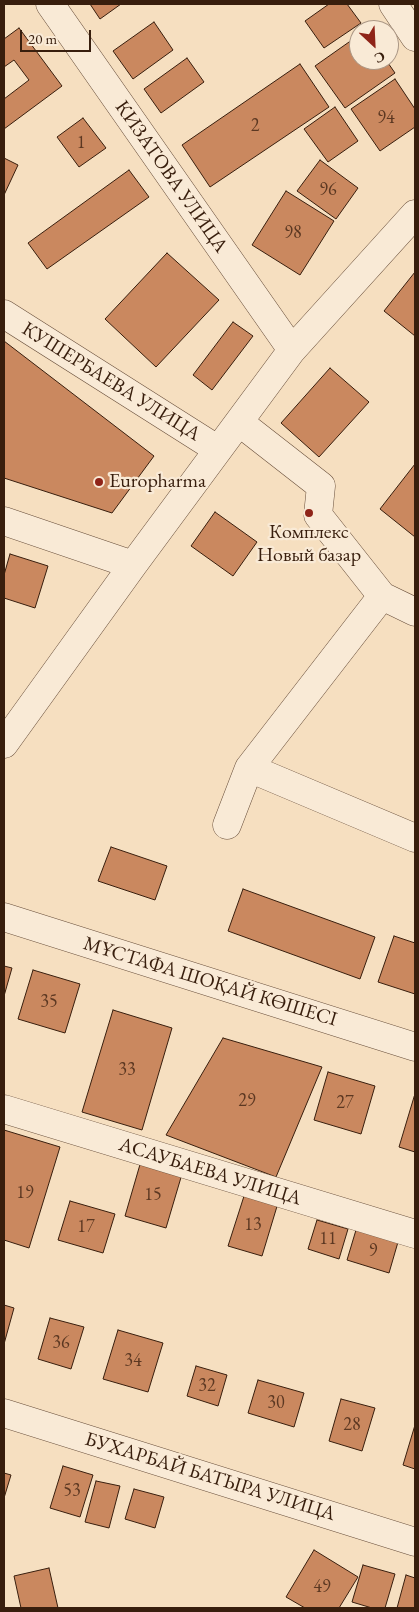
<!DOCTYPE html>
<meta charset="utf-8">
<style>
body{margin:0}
#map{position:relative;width:419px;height:1612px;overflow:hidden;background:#f6dfc0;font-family:"EB Garamond",serif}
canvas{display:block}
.frame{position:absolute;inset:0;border:5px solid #381e0d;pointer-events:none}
.north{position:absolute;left:349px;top:20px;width:50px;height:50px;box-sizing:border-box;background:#f9ead6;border:1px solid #ac9886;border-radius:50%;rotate:155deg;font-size:14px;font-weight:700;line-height:20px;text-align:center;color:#381e0d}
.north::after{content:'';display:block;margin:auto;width:18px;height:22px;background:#8f2418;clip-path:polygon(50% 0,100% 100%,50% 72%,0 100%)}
.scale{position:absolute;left:20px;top:30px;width:71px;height:22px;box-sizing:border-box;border:2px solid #381e0d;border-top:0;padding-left:6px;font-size:15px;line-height:18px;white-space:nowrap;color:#381e0d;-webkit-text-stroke:4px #f9ead6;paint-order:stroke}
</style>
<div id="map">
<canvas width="419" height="1612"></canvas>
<div class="frame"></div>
<div class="north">С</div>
<div class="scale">20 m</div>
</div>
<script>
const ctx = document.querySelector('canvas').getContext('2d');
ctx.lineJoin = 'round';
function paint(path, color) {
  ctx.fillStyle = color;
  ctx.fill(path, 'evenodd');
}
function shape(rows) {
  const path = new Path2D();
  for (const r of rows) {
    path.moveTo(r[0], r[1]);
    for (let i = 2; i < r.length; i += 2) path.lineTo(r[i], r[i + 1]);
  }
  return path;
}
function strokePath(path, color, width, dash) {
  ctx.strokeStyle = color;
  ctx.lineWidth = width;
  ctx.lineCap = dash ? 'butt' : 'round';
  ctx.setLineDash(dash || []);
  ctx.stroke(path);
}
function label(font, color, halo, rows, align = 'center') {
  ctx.font = font + ' "EB Garamond",serif';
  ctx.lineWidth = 4.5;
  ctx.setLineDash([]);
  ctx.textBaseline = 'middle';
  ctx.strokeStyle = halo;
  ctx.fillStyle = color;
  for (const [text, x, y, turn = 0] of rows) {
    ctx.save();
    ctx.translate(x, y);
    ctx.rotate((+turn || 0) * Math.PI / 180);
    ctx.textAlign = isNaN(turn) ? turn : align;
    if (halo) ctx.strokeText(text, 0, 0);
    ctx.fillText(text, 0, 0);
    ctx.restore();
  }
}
const building = shape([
 [90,4,121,4,100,19,90,4],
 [329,4,347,4,361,23,324,48,305,21,329,4],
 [154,22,173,50,133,79,113,51,154,22],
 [19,28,62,86,4,129,4,99,29,80,14,60,4,67,4,39,19,28],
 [359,35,359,60,386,60,395,73,345,108,315,66,359,35],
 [187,58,204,82,161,113,144,89,187,58],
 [300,64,329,107,210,187,182,145,300,64],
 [395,79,415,109,415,127,380,151,351,109,395,79],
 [335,107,358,141,328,162,304,129,335,107],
 [83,118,106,148,79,167,57,137,83,118],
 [4,158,18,165,4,195,4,158],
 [320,160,358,188,336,219,297,191,320,160],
 [129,170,149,197,47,269,28,243,129,170],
 [286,191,334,221,300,275,252,245,286,191],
 [167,253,219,300,156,367,105,319,167,253],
 [415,272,415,336,384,311,415,272],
 [233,322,253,336,212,390,193,375,233,322],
 [4,341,154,456,112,513,4,478,4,341],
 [330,368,369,402,319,457,281,423,330,368],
 [415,464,415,537,380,509,415,464],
 [215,512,257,542,233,576,191,546,215,512],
 [10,554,48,566,35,608,4,598,4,575,10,554],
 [111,847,167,866,155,900,98,881,111,847],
 [243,889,375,937,360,979,228,931,243,889],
 [394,936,415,943,415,994,378,982,394,936],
 [4,966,12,968,4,996,4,966],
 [33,970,80,984,65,1033,18,1019,33,970],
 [113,1010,172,1028,142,1130,82,1112,113,1010],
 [223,1038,322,1067,276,1177,166,1135,223,1038],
 [328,1072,375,1086,361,1134,314,1120,328,1072],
 [414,1097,415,1098,415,1152,399,1147,414,1097],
 [4,1130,60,1147,29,1248,4,1240,4,1130],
 [141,1161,182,1174,166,1228,125,1216,141,1161],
 [245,1193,278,1203,262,1256,228,1246,245,1193],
 [70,1201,115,1214,103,1253,58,1240,70,1201],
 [317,1220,348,1229,339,1259,308,1249,317,1220],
 [356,1230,398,1242,389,1273,347,1260,356,1230],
 [4,1305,14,1308,4,1344,4,1305],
 [50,1318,84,1327,71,1369,38,1359,50,1318],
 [118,1330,163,1343,148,1392,103,1379,118,1330],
 [196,1366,227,1375,218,1406,187,1396,196,1366],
 [258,1380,304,1393,294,1427,248,1413,258,1380],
 [341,1399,375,1408,362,1451,329,1441,341,1399],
 [415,1425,415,1469,403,1465,415,1425],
 [63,1466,93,1475,80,1517,50,1508,63,1466],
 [4,1473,11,1475,4,1498,4,1473],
 [96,1481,120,1486,109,1528,85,1522,96,1481],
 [134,1489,164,1497,155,1528,125,1519,134,1489],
 [314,1550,358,1577,339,1608,305,1608,286,1597,314,1550],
 [363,1565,395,1574,385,1608,372,1608,352,1602,363,1565],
 [49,1568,58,1608,21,1608,14,1576,49,1568],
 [406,1575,415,1578,415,1608,397,1608,406,1575]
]);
paint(building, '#ca885f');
strokePath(building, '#381e0d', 1);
const minor = shape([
 [50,4,292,350],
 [393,4,415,37],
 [4,314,217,449],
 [239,422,321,486,318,515,382,596,415,612],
 [4,521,133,565],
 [4,744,133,565,292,350,415,214],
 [249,768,382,596],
 [227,825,249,768,415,838],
 [4,917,415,1047],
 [4,1109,415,1234],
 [4,1413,415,1542]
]);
strokePath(minor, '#684e3a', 29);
strokePath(minor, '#f9ead6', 28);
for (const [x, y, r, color] of [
 [99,482,5,"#8f2418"],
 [309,513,5,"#8f2418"]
]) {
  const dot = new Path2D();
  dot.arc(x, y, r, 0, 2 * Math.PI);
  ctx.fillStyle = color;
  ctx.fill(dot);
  strokePath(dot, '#f9ead6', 2);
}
label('18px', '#5c3822', null, [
 ["94",386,118],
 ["2",255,126],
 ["1",81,143],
 ["96",328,190],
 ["98",293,233],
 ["35",49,1002],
 ["33",127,1070],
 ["29",247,1101],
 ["27",345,1103],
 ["19",25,1193],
 ["15",153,1195],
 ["13",253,1225],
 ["17",86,1227],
 ["11",328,1239],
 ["9",373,1251],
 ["36",61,1343],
 ["34",133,1361],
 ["32",207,1386],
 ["30",276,1403],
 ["28",352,1425],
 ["53",72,1491],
 ["49",322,1587]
]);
label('20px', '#381e0d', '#f9ead6', [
 ["КИЗАТОВА УЛИЦА",171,177,55],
 ["КУШЕРБАЕВА УЛИЦА",111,382,32],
 ["МҰСТАФА ШОҚАЙ КӨШЕСІ",210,982,17],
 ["АСАУБАЕВА УЛИЦА",210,1172,17],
 ["БУХАРБАЙ БАТЫРА УЛИЦА",210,1477,17]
]);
label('20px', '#381e0d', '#f9ead6', [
 ["Europharma",109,482],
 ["Комплекс",309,533,"center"],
 ["Новый базар",309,556,"center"]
], 'left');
</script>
